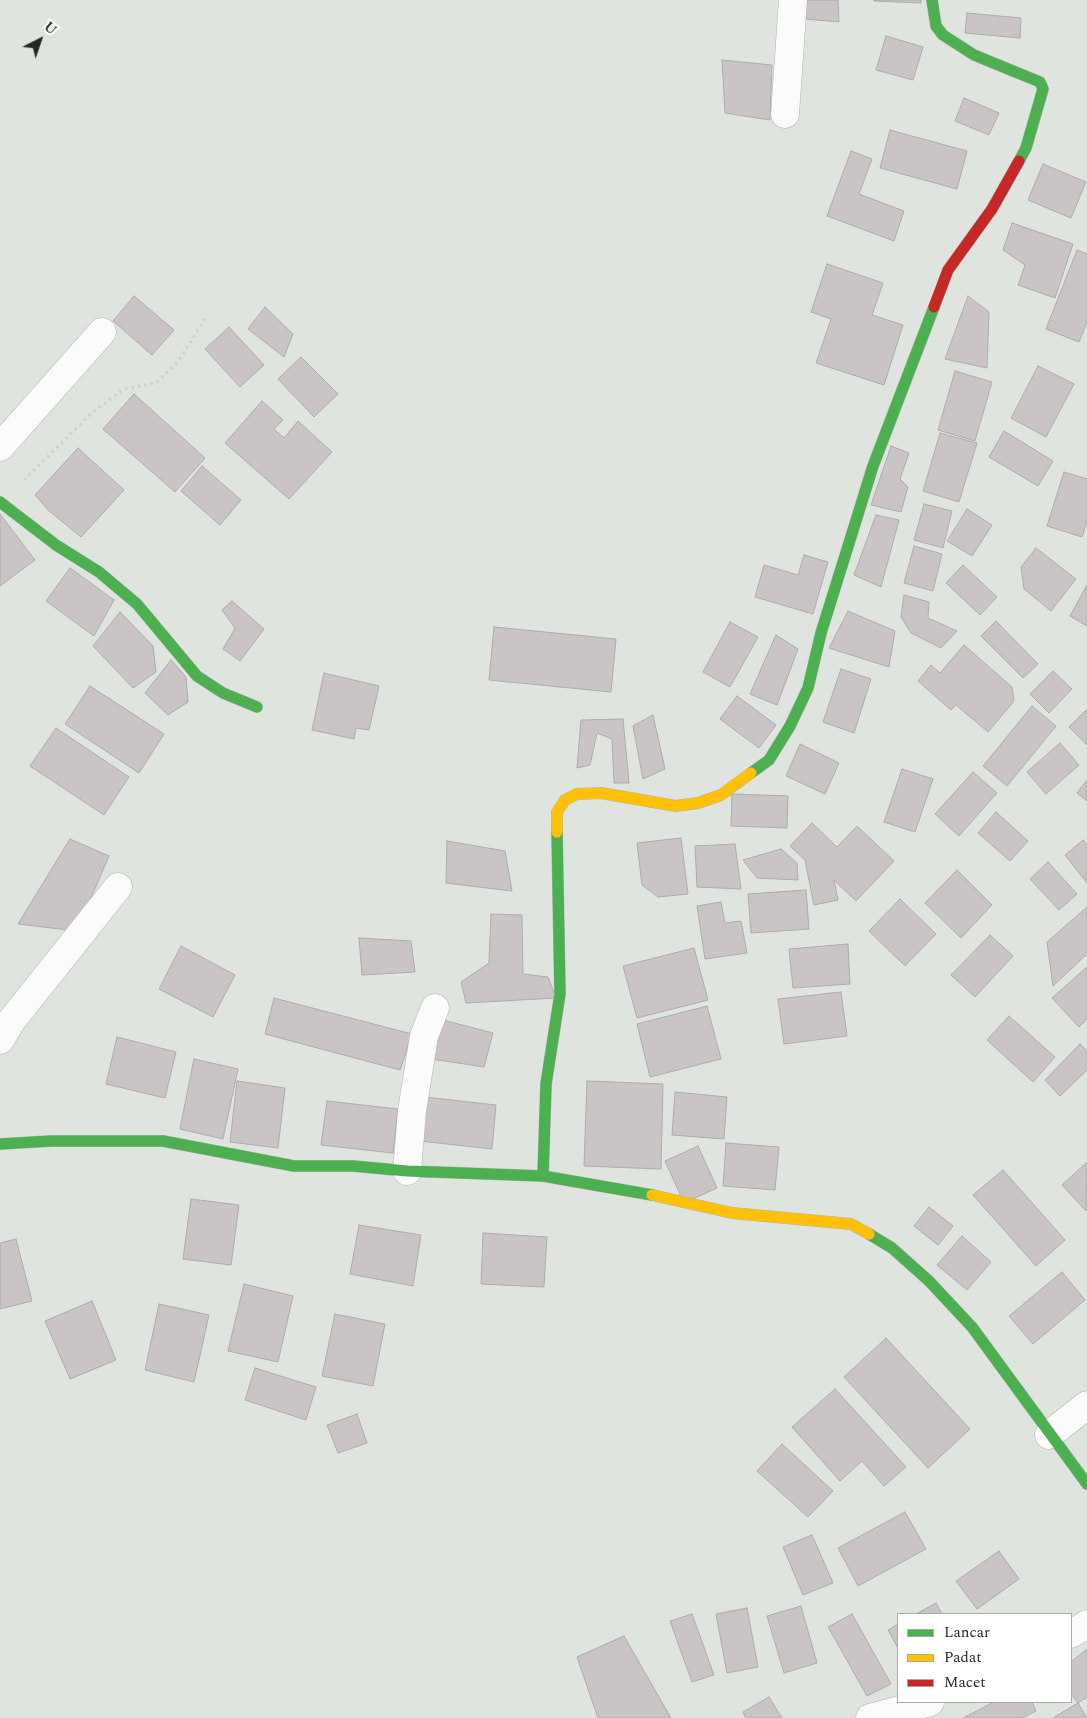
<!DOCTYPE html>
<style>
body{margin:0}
#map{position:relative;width:1087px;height:1718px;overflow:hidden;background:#dfe4df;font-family:Spectral,serif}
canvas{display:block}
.legend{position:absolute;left:897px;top:1613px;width:175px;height:90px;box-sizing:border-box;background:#fff;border:1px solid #a8a9a8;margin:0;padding:6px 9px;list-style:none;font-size:15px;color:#252925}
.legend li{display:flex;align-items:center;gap:10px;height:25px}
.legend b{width:25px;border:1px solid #a8a9a8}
.north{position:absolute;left:15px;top:15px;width:50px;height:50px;-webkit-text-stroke:4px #fff;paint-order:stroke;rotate:41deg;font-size:14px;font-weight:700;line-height:20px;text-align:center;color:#252925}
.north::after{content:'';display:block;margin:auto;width:18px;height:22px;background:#252925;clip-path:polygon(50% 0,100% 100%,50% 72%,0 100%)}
</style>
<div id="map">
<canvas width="1087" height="1718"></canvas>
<ul class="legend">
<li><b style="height:6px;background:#4caf50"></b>Lancar</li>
<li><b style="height:6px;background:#ffc107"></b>Padat</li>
<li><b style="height:6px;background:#c62828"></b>Macet</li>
</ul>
<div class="north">U</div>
</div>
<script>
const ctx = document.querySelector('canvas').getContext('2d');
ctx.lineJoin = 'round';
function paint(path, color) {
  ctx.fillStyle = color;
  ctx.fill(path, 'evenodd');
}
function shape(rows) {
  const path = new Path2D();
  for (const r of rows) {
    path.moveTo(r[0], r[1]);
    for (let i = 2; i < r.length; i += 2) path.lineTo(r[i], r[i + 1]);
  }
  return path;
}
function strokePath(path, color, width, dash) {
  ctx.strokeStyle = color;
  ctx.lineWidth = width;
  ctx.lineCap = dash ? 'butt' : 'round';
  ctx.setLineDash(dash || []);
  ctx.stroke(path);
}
const building = shape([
 [807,0,838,0,839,22,805,19,807,0],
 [874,0,921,0,921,3,874,1,874,0],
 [967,13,1021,18,1020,38,965,33,967,13],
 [886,36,923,47,913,80,876,70,886,36],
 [722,60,772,65,770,120,725,113,722,60],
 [964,98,999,113,989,135,955,121,964,98],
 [890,130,967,151,957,189,880,168,890,130],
 [851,151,872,159,859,194,904,211,894,241,827,216,851,151],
 [1043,164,1086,182,1071,218,1028,200,1043,164],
 [1012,223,1073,244,1055,298,1018,285,1025,265,1003,250,1012,223],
 [1077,250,1087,254,1087,322,1079,342,1046,329,1077,250],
 [827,264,883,283,872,315,903,325,884,385,816,363,831,319,811,312,827,264],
 [134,296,174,330,152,355,113,321,134,296],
 [968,296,989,312,987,368,945,359,968,296],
 [265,307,293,334,284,357,248,329,265,307],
 [229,327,264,365,240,387,205,349,229,327],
 [301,357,338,394,314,417,278,379,301,357],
 [1038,366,1074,384,1046,437,1011,418,1038,366],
 [955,371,992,382,975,441,938,430,955,371],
 [134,394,205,458,175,492,103,429,134,394],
 [262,401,283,420,274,429,284,438,298,421,332,452,289,499,225,443,262,401],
 [1004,431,1053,461,1038,486,989,457,1004,431],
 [940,433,977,443,959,502,923,491,940,433],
 [891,446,909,453,900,479,908,487,901,512,871,505,891,446],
 [78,448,124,490,81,537,48,510,35,495,78,448],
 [202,466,241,500,220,525,181,491,202,466],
 [1064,472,1087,479,1087,522,1082,537,1047,526,1064,472],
 [924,504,952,511,943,548,914,540,924,504],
 [967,509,992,525,972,556,947,541,967,509],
 [0,514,35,560,0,586,0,514],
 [876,515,899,520,881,587,854,575,876,515],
 [914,546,942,554,933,591,904,583,914,546],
 [1036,548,1076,579,1051,611,1024,589,1021,567,1036,548],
 [804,555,828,562,813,614,755,597,764,565,798,575,804,555],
 [963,565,997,597,980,615,946,583,963,565],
 [70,568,114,600,94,636,46,601,70,568],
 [1087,585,1087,626,1070,616,1087,585],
 [904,595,929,602,928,618,957,631,941,648,911,633,901,617,904,595],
 [232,601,264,629,240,661,223,649,235,628,222,610,232,601],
 [848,611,895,631,889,667,829,648,848,611],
 [120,612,153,646,156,672,133,688,93,646,120,612],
 [996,621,1038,664,1023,678,981,636,996,621],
 [730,622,758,637,730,687,703,672,730,622],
 [494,627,616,639,611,692,489,680,494,627],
 [776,635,798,649,777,705,750,694,776,635],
 [964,645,1012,687,1014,701,988,732,956,705,951,710,918,681,931,665,940,673,964,645],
 [171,660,186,677,188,702,168,715,145,693,171,660],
 [841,669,871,679,854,733,823,722,841,669],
 [1053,671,1072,689,1049,713,1030,694,1053,671],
 [324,673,379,686,369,730,356,728,354,739,312,730,324,673],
 [90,686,164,734,139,773,65,724,90,686],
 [737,696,776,725,759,748,720,719,737,696],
 [1032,706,1056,726,1007,786,983,766,1032,706],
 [1087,709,1087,745,1069,727,1087,709],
 [653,715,665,769,643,779,633,726,653,715],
 [623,719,629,783,614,783,612,739,597,733,590,765,577,768,581,720,623,719],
 [56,728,129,777,104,815,30,766,56,728],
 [1060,743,1079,765,1046,794,1027,772,1060,743],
 [800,744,839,763,825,794,786,776,800,744],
 [902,769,933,779,915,832,884,822,902,769],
 [973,772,997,793,959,836,935,814,973,772],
 [1087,780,1087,801,1077,793,1087,780],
 [732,794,788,796,787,828,731,826,732,794],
 [996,812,1028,841,1010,861,978,833,996,812],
 [812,823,837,847,857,826,894,861,856,901,834,880,838,900,814,905,805,860,790,846,812,823],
 [681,838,688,894,658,897,642,885,637,843,681,838],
 [70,839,109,856,77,931,18,924,70,839],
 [1083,840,1087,845,1087,883,1065,855,1083,840],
 [447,841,505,851,512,891,446,883,447,841],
 [735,844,741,889,697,887,695,846,735,844],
 [781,849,797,863,798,880,757,878,743,860,781,849],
 [1048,862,1077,894,1059,910,1030,879,1048,862],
 [957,870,992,905,961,938,925,903,957,870],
 [806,890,809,929,751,933,748,894,806,890],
 [900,899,936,934,905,966,869,931,900,899],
 [721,902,725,923,741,921,747,953,705,959,697,906,721,902],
 [1087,907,1087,954,1053,986,1047,942,1087,907],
 [491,914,522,915,523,974,548,977,556,998,466,1003,461,982,489,963,491,914],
 [990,935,1013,956,975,997,951,975,990,935],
 [359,938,411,941,415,972,362,975,359,938],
 [848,944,850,984,793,988,789,949,848,944],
 [181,946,235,975,213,1017,159,989,181,946],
 [694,948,708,1000,637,1018,623,966,694,948],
 [1087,967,1087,1019,1079,1027,1052,998,1087,967],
 [841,992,847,1036,784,1044,778,999,841,992],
 [274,998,412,1034,400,1070,265,1034,274,998],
 [707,1006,721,1059,650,1077,637,1024,707,1006],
 [1009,1016,1055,1057,1033,1082,987,1040,1009,1016],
 [439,1019,493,1033,484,1067,425,1058,439,1019],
 [117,1037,176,1052,165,1098,106,1084,117,1037],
 [1080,1044,1087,1051,1087,1070,1060,1096,1045,1080,1080,1044],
 [194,1059,238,1069,223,1139,180,1129,194,1059],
 [237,1081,285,1088,278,1148,230,1142,237,1081],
 [587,1081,663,1084,661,1169,584,1166,587,1081],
 [675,1092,727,1097,724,1139,672,1135,675,1092],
 [425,1097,496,1105,492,1149,420,1141,425,1097],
 [327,1101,398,1109,393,1153,321,1145,327,1101],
 [726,1143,779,1147,775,1190,723,1186,726,1143],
 [698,1146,717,1188,684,1203,665,1161,698,1146],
 [1086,1163,1087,1164,1086,1211,1062,1185,1086,1163],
 [1003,1170,1065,1240,1036,1266,973,1195,1003,1170],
 [191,1199,239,1205,231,1265,183,1259,191,1199],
 [929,1207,953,1226,938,1245,914,1226,929,1207],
 [359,1225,421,1235,413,1286,350,1274,359,1225],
 [483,1233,547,1237,544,1287,481,1284,483,1233],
 [962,1236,991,1262,967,1290,937,1265,962,1236],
 [16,1239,32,1301,0,1309,0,1243,16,1239],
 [1062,1272,1085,1300,1033,1344,1009,1316,1062,1272],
 [244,1284,293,1296,278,1362,228,1351,244,1284],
 [92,1301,116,1360,70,1379,45,1321,92,1301],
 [159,1304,209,1315,194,1382,145,1370,159,1304],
 [335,1314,385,1324,373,1386,322,1376,335,1314],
 [886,1338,970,1429,928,1468,844,1377,886,1338],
 [255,1368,316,1387,306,1420,245,1400,255,1368],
 [835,1389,906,1467,884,1486,862,1461,840,1481,792,1427,835,1389],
 [357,1414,367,1443,338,1453,327,1425,357,1414],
 [782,1444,833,1491,808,1517,757,1471,782,1444],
 [905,1512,926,1549,858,1586,838,1548,905,1512],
 [812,1535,833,1583,803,1595,783,1547,812,1535],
 [999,1551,1019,1579,977,1609,956,1581,999,1551],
 [936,1603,942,1614,916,1614,936,1603],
 [801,1606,817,1663,784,1673,767,1616,801,1606],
 [747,1608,758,1667,727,1673,716,1614,747,1608],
 [692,1614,714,1675,692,1682,670,1621,692,1614],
 [852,1614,891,1684,867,1696,828,1627,852,1614],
 [898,1624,898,1648,888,1630,898,1624],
 [624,1636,671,1718,598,1718,577,1657,624,1636],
 [1087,1649,1087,1697,1078,1703,1071,1694,1071,1662,1087,1649],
 [769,1697,782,1718,746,1718,743,1712,769,1697],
 [994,1702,1032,1702,1036,1711,1022,1718,963,1718,994,1702],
 [1078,1703,1087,1718,1053,1718,1078,1703]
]);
paint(building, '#cbc4c6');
strokePath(building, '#acacab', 1);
const street = shape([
 [785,114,793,0],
 [0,447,102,332],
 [0,1040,12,1020,118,887],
 [407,1171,412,1111,424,1036,435,1008],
 [1049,1435,1087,1405],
 [1071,1634,1087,1624],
 [870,1718,930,1702]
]);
const fast = shape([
 [932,0,936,26,943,35,974,55,1040,82,1043,89,1026,148,1019,161],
 [0,502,56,545,99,572,137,604,197,676,223,693,257,707],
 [751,773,769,760,790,726,808,688,821,633,873,466,934,307],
 [0,1144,51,1141,163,1141,294,1166,353,1166,407,1171,543,1176,652,1195],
 [543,1176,546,1084,560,994,557,832],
 [869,1234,892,1248,929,1281,972,1327,1087,1484]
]);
const slow = shape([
 [557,832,557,812,565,800,577,794,601,793,676,806,698,803,721,795,751,773],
 [652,1195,732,1213,851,1224,869,1234]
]);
const jam = shape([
 [934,307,948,270,992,209,1019,161]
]);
strokePath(street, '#afb4b0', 29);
strokePath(fast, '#afb4b0', 12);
strokePath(slow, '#afb4b0', 12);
strokePath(jam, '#afb4b0', 12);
strokePath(shape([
 [24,480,93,412,124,389,156,383,177,363,206,317]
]), '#cfd0cf', 3, [2.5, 4]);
strokePath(street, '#fafbfa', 28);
strokePath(fast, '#4caf50', 11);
strokePath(slow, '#ffc107', 11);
strokePath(jam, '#c62828', 11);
</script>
